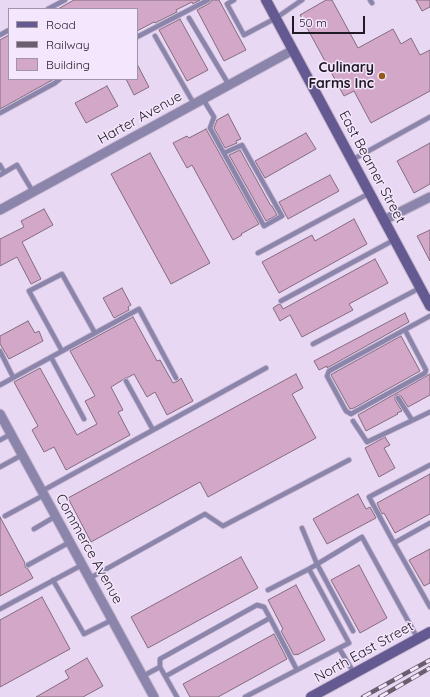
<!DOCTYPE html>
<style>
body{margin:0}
#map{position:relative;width:430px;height:697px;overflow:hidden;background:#e9d8f3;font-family:Quicksand,sans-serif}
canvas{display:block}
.legend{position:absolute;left:8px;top:8px;width:130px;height:72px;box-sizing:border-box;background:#f4e7fd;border:1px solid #9f95a6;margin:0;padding:5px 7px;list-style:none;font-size:12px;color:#201a24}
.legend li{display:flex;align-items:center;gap:8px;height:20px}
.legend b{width:20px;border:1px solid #9f95a6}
.scale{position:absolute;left:292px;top:16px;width:73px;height:18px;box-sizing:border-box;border:2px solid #201a24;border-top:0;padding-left:5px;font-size:12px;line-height:14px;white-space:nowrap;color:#201a24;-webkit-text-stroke:3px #f4e7fd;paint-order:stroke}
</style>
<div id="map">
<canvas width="430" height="697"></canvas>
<ul class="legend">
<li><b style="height:5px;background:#645990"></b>Road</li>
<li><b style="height:5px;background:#695f6f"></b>Railway</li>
<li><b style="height:11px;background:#d2a7c8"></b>Building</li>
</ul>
<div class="scale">50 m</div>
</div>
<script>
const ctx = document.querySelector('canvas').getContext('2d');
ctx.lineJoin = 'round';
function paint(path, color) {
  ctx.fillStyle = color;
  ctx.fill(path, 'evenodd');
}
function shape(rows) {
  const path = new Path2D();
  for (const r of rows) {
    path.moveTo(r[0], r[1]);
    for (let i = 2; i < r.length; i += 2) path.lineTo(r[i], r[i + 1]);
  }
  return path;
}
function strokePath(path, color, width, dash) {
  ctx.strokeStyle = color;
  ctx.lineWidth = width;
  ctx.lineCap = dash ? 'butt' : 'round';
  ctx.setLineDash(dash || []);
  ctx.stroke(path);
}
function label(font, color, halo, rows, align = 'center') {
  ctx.font = font + ' Quicksand,sans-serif';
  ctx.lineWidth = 3;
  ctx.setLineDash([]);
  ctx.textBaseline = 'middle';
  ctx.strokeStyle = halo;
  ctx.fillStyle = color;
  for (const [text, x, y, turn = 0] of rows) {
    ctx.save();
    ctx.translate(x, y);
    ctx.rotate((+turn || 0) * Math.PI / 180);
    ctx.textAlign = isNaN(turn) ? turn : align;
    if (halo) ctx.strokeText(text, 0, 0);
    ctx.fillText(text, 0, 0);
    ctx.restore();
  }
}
const building = shape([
 [74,0,200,0,193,4,192,2,176,10,177,12,155,23,154,22,137,31,137,9,58,9,74,0],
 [212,0,219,0,246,50,224,61,197,10,210,3,212,0],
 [326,0,332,0,358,48,393,29,401,44,411,38,420,55,430,50,430,91,371,123,354,91,344,96,300,15,326,0],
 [416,0,430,0,430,7,422,11,416,0],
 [180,19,208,70,187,81,159,30,180,19],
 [9,35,9,79,54,79,0,109,0,40,9,35],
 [137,64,149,87,134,95,126,79,137,79,137,64],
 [107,86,118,106,86,123,75,103,107,86],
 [228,114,241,139,236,141,237,143,225,148,214,128,217,120,228,114],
 [206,129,259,224,241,234,242,235,233,240,192,165,187,168,173,143,187,136,189,138,206,129],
 [306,133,316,149,265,178,255,161,306,133],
 [430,143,430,184,414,193,397,161,430,143],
 [240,150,271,206,272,206,277,215,266,221,229,155,240,150],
 [150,153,210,263,171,284,111,174,150,153],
 [330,175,339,191,288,219,279,202,330,175],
 [44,209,53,225,22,242,41,279,31,284,17,257,0,266,0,239,24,227,21,221,44,209],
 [354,219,367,244,279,293,262,262,312,235,315,241,354,219],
 [430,230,430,261,417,236,430,230],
 [375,259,388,283,349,304,353,310,302,337,290,315,280,321,273,308,279,304,281,305,283,309,375,259],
 [122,288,131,305,128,307,129,310,114,318,103,298,122,288],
 [405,313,409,322,327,368,327,366,319,370,314,361,405,313],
 [133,317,157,361,160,360,173,383,178,381,181,378,193,401,167,415,155,392,147,397,134,374,127,378,125,378,121,381,111,387,123,410,118,412,130,435,66,470,54,447,44,452,32,430,38,426,14,382,40,368,77,435,97,424,85,401,95,396,70,351,133,317],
 [28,321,35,333,39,331,43,341,9,359,0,344,0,336,28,321],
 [401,336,420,371,354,408,350,409,331,375,332,374,401,336],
 [296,374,303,388,292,394,316,438,208,497,200,482,91,542,68,498,296,374],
 [430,374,430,395,408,407,401,396,399,395,396,395,395,397,395,400,402,411,397,413,398,414,366,431,358,415,430,374],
 [385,437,390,445,384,448,395,468,379,477,365,448,385,437],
 [430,474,430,514,395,533,384,513,382,514,377,503,430,474],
 [358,494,366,509,370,507,376,518,327,544,313,519,358,494],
 [0,517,25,563,25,567,28,569,33,578,0,596,0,517],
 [430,549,430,583,424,586,409,560,430,549],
 [241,557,258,588,148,648,131,617,241,557],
 [359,565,387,618,360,633,331,580,359,565],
 [296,585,325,640,297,655,297,654,294,655,281,631,283,629,268,600,296,585],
 [42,597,70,649,0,687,0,620,42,597],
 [274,634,287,659,218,697,190,697,183,684,274,634],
 [87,658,103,686,83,697,36,697,69,678,65,671,87,658]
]);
paint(building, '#d2a7c8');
strokePath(building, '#846c7f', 1);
const lane = shape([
 [234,0,227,4,244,35,276,18,302,0],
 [370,0,372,3],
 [48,9,65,0],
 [189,18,229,85],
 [0,35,9,30],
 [155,36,194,104],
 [137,37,208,0],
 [203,99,214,117,210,128,264,226,282,216,242,145,224,153],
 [0,113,55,83,60,79],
 [352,160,430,117],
 [0,165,4,172],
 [0,175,17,165,33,192],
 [258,253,370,193],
 [281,301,394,240],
 [405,330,426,370,425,373,351,414,346,411,327,376,329,371,430,316],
 [313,344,420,288],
 [0,351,13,377],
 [62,351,29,291,62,274,95,333],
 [51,357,84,419],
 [126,381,153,430],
 [0,385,139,309,176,378],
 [398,398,412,420],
 [353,421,367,442,430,412],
 [0,440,11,434],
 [0,467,22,455],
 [42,491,266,368],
 [5,516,44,495],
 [430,523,394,543,430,607],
 [302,528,317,564,353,631],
 [34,529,56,516],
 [394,543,369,497,430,465],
 [28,565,70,542],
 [309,569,362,537,418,639],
 [90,578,205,514,223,526,349,460],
 [53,580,84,634,112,620],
 [0,609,82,565],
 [339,648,354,673],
 [160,667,160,659,257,605,264,607,270,618],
 [143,676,160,667,177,697],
 [166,676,270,618,297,670],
 [245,697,349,643,309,569,268,590]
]);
const street = shape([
 [0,210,293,50],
 [384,220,430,197],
 [0,414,154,697]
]);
const secondary = shape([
 [266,0,430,306],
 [311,697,430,632]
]);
strokePath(lane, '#c5b6ce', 6);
strokePath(street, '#c5b6ce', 11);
strokePath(secondary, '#c5b6ce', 12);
strokePath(lane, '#8b85ac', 4.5);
strokePath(street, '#8b85ac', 9);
strokePath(secondary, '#645990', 10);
const rail = shape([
 [363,697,430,660],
 [380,697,430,668]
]);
strokePath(rail, '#695f6f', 4.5);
strokePath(rail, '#f4e7fd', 3, [9]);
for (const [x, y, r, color] of [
 [382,76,4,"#95581c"]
]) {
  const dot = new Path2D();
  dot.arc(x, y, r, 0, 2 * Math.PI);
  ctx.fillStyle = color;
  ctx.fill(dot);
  strokePath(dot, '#f4e7fd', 1.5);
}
label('bold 14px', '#201a24', '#f4e7fd', [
 ["Culinary",374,68],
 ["Farms Inc",374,84]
], 'right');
label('14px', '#201a24', '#f4e7fd', [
 ["Harter Avenue",140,118,-29],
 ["East Beamer Street",372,167,62],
 ["Commerce Avenue",89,549,61],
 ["North East Street",364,652,-29]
]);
</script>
